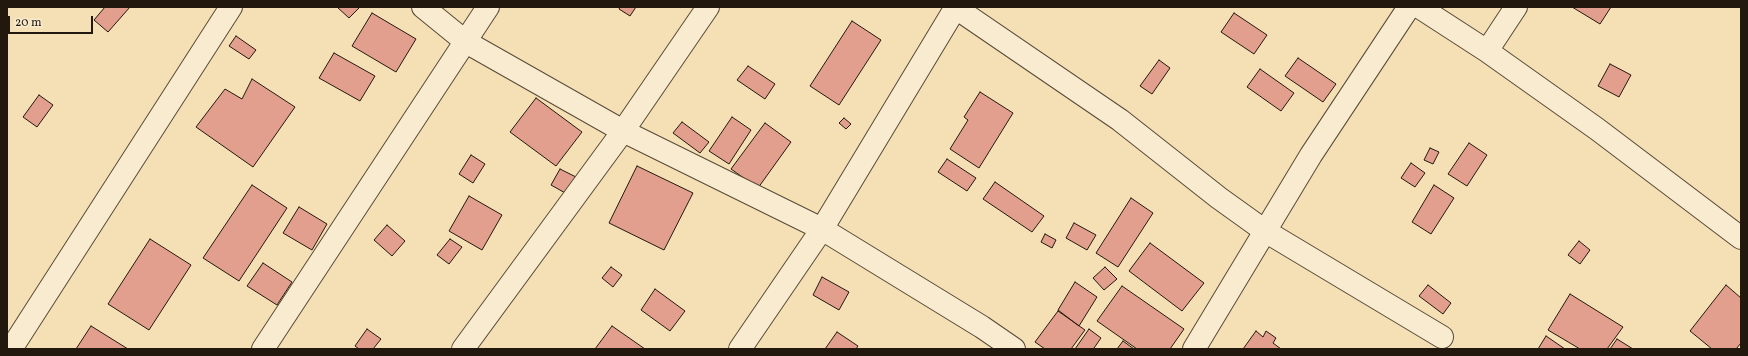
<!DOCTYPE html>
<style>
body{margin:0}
#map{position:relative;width:1748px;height:356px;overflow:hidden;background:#f5e0b6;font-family:Vollkorn,serif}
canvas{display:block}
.frame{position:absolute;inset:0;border:8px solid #23180d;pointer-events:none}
.scale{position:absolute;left:8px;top:16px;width:85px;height:18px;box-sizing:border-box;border:2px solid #23180d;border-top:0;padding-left:5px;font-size:12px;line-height:14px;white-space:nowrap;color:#23180d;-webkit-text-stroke:3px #f8ebd0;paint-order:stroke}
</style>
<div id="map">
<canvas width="1748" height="356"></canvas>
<div class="frame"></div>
<div class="scale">20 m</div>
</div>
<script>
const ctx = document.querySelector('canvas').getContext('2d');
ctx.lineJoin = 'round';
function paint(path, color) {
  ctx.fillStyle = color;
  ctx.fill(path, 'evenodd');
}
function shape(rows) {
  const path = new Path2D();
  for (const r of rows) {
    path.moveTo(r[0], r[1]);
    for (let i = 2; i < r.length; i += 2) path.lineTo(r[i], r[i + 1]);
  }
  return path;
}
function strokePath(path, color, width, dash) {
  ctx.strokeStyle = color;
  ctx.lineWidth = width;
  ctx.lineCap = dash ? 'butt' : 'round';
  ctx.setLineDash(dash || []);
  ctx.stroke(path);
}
const building = shape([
 [105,7,130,7,108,32,94,20,105,7],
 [337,7,360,7,349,18,337,7],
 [620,7,636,7,630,16,619,9,620,7],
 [1572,7,1611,7,1600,24,1572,7],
 [372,13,416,39,396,72,352,46,372,13],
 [1234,13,1267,35,1254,54,1221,32,1234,13],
 [852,21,881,40,839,105,810,86,852,21],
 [236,36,256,50,249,59,229,46,236,36],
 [334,53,375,76,360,101,319,78,334,53],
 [1298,58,1336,84,1323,102,1285,76,1298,58],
 [1159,60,1170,68,1152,94,1140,86,1159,60],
 [1610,64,1631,75,1619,97,1598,86,1610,64],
 [748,66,775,84,765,99,737,80,748,66],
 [1260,69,1294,93,1281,111,1247,87,1260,69],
 [252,79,295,107,253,167,196,127,225,89,242,99,252,79],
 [980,92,1013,113,979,168,950,149,968,120,964,117,980,92],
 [39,95,53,105,37,127,23,117,39,95],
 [536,98,582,132,556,166,510,132,536,98],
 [732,117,751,130,729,164,709,151,732,117],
 [844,118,851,124,846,129,839,123,844,118],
 [682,122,709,142,700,153,673,133,682,122],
 [765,123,791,142,758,188,731,169,765,123],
 [1469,143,1487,155,1467,186,1448,174,1469,143],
 [1430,148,1439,152,1433,164,1424,160,1430,148],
 [471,155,485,164,473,183,459,174,471,155],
 [947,159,976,178,967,191,938,172,947,159],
 [1411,163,1425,173,1415,187,1401,178,1411,163],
 [637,166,693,193,664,250,609,223,637,166],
 [560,169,576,177,567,194,551,185,560,169],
 [995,182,1044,216,1032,232,983,199,995,182],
 [252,185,287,208,239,281,203,258,252,185],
 [1434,185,1454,198,1431,234,1412,222,1434,185],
 [469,196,502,215,482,250,449,231,469,196],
 [1131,198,1153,213,1118,267,1096,253,1131,198],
 [299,207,327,224,312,250,283,233,299,207],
 [1074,223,1096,235,1087,250,1066,238,1074,223],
 [387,225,405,241,392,256,374,240,387,225],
 [1045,234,1056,240,1052,248,1041,242,1045,234],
 [150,239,191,265,149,330,108,304,150,239],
 [450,239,462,247,449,264,437,255,450,239],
 [1579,241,1590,250,1580,264,1568,255,1579,241],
 [1150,243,1204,283,1182,311,1129,271,1150,243],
 [263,263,292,282,277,305,247,286,263,263],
 [611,267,622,275,613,287,602,278,611,267],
 [1105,267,1117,279,1104,290,1093,278,1105,267],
 [822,277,849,292,839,310,813,295,822,277],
 [1075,282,1097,297,1079,326,1058,310,1075,282],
 [1428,285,1451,303,1443,314,1419,296,1428,285],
 [1726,285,1741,298,1741,343,1736,349,1712,349,1690,331,1726,285],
 [1122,286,1184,329,1170,349,1137,349,1097,321,1122,286],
 [655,289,685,311,670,331,641,310,655,289],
 [1570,294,1623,327,1607,349,1580,349,1548,330,1570,294],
 [1058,311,1085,330,1071,349,1045,349,1035,342,1058,311],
 [91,326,128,349,76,349,91,326],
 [612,326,645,349,595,349,612,326],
 [367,329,381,339,373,349,359,349,355,346,367,329],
 [1089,329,1101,338,1094,348,1095,349,1075,349,1089,329],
 [1256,331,1263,337,1266,331,1276,338,1273,343,1281,349,1243,349,1256,331],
 [837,332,858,346,856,349,825,349,837,332],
 [1546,336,1565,349,1538,349,1546,336],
 [1617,339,1633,349,1610,349,1617,339],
 [1123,341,1134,349,1117,349,1123,341]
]);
paint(building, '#e29f8d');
strokePath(building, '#23180d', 1);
const minor = shape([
 [423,7,466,42,623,131,822,229,982,327,1014,349],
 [1419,7,1487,51,1597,129,1741,238],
 [956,8,1120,120,1219,198,1265,231,1442,337],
 [1487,51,1516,7],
 [11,349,231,7],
 [263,349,488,7],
 [463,349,623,131,708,7],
 [740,349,822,229,956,7],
 [1194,349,1311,155,1409,7]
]);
strokePath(minor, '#584a37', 24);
strokePath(minor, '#f8ebd0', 22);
</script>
